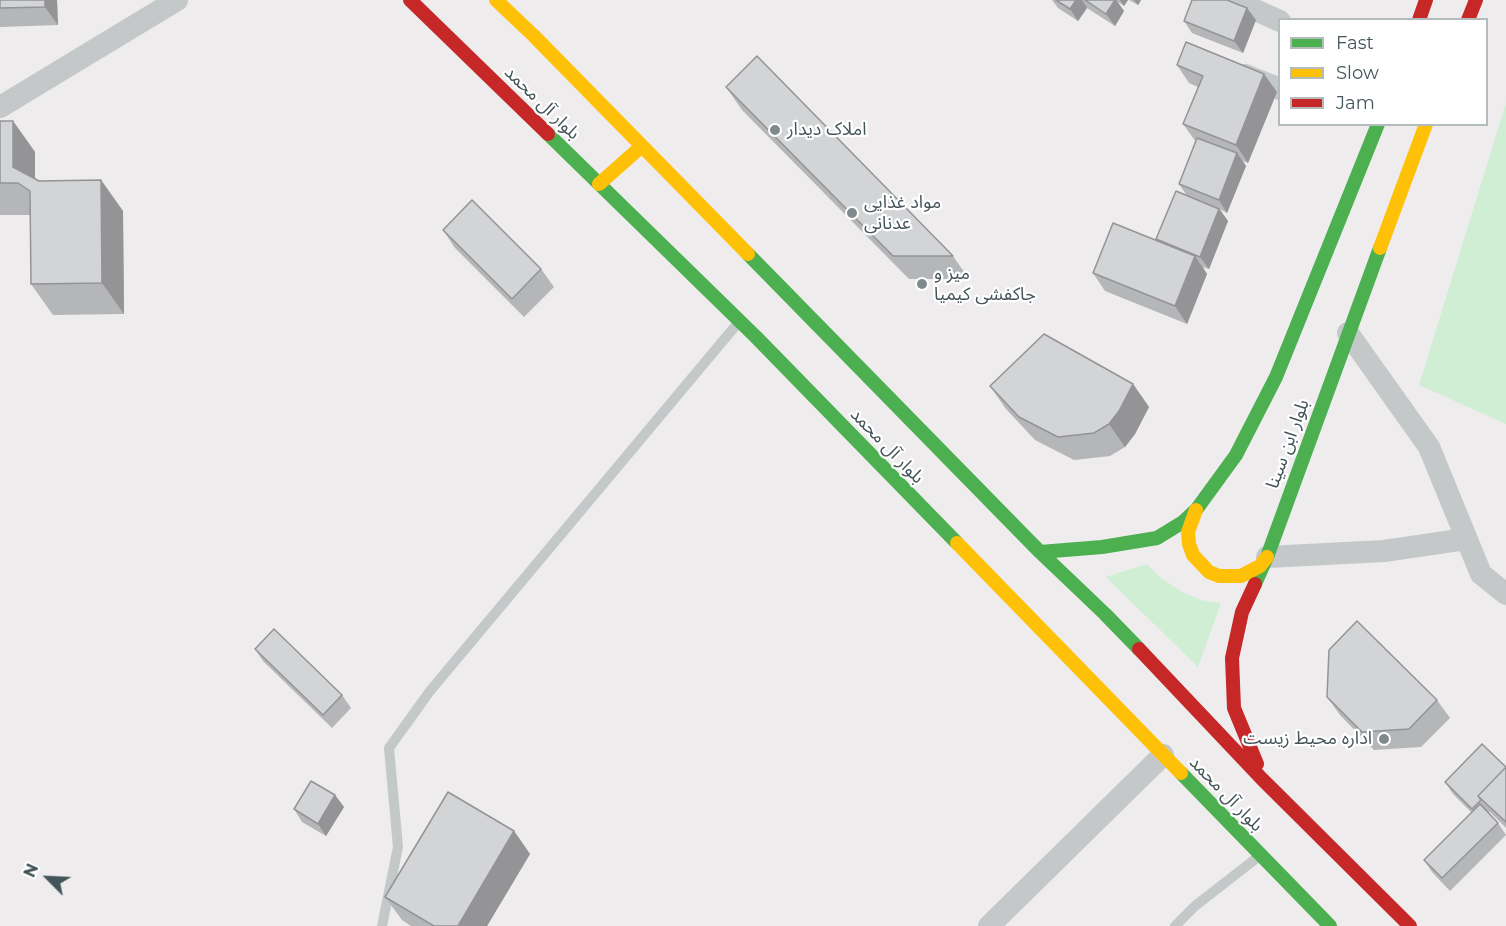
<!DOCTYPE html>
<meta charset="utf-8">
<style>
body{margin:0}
#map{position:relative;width:1506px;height:926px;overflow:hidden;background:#eeeced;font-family:Montserrat,sans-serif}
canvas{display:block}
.legend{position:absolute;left:1278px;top:18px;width:210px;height:108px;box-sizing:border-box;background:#fff;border:2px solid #b4bbbd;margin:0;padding:8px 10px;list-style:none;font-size:18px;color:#445559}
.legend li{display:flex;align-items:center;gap:12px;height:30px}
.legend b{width:30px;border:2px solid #b4bbbd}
.north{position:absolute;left:18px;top:848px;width:60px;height:60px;-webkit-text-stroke:4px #fff;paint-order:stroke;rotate:294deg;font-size:16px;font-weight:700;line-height:24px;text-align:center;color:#445559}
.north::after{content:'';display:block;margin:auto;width:21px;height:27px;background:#445559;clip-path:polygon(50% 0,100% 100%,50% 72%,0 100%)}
</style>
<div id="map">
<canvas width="1506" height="926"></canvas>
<ul class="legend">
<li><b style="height:8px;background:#4caf50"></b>Fast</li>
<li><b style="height:8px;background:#ffc107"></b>Slow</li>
<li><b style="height:8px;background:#c62828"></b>Jam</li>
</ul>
<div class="north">N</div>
</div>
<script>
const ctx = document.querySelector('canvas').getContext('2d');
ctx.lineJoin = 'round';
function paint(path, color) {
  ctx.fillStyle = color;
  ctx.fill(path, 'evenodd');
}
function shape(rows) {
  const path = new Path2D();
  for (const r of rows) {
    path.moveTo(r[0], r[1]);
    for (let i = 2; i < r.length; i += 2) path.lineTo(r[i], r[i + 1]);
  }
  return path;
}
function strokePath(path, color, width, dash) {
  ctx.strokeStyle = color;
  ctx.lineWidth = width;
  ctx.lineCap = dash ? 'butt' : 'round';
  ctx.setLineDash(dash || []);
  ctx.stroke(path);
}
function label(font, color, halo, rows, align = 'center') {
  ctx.font = font + ' Montserrat,"Noto Sans Arabic",sans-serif';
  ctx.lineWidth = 4.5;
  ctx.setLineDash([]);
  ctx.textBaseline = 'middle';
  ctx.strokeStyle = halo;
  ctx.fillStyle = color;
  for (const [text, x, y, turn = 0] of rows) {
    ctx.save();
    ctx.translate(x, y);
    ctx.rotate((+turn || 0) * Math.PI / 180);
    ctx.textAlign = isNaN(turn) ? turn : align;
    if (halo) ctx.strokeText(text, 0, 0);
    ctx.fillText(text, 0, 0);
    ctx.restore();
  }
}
paint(shape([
 [1506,103,1506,424,1419,385],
 [1147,564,1157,575,1182,592,1201,600,1221,603,1198,667,1106,577]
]), '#d0eed3');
strokePath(shape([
 [382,926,398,847,389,748,430,691,737,324],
 [1175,926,1195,906,1258,857]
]), '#c4c8c9', 10);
strokePath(shape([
 [1233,0,1280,21],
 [1245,75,1280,89],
 [0,107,177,0],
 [1348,333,1429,447,1481,574,1506,594],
 [1267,557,1384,551,1466,539],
 [989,926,1163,755]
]), '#c4c8c9', 22);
strokePath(shape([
 [548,134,756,337,957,543],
 [748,254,1040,552,1105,614,1139,649],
 [1040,552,1102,547,1157,538,1183,522,1196,510,1236,455,1276,377,1378,124],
 [1255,584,1267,557,1380,248],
 [1181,773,1330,926]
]), '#4caf50', 14);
strokePath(shape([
 [496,0,534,36,748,254],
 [599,184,642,146],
 [1380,248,1426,124],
 [1196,510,1188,532,1189,544,1193,555,1209,572,1219,576,1241,576,1260,566,1267,557],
 [957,543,1181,773]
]), '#ffc107', 14);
strokePath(shape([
 [410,0,548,134],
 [1419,20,1426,0],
 [1468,20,1476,0],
 [1255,584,1242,612,1232,658,1234,708,1257,764],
 [1139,649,1262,779,1410,926]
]), '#c62828', 14);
paint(shape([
 [0,0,57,0,58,25,0,27],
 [1052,0,1128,0,1124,6,1118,2,1124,11,1115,26,1087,8,1078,21,1058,8],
 [1129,0,1141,0,1138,5],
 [1256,20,1243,53,1192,33,1184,21],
 [1177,65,1277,92,1248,163,1243,161,1246,166,1227,213,1220,209,1228,221,1209,269,1203,267,1207,274,1187,324,1105,291,1093,273,1157,241,1156,239,1187,196,1179,184,1196,142,1183,124,1198,87,1189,83],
 [726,87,953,256,969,279,909,279,742,110],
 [0,121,13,121,35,152,35,179,39,181,101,180,123,211,124,314,53,315,31,284,31,215,0,215],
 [443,230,541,269,554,287,524,317,455,248],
 [1133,384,1149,407,1135,434,1125,447,1110,456,1074,460,1035,440,1006,409,990,386],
 [255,649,342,695,351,708,332,728,263,661],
 [1327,697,1437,700,1450,718,1421,747,1374,750,1340,715],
 [1506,767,1506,828,1490,812,1488,813,1498,823,1506,835,1450,891,1432,872,1424,860,1472,813,1453,794,1445,782],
 [335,795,344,807,326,836,302,822,294,809],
 [514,831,530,854,487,926,411,926,402,920,385,897]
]), '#b5b6b8');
paint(shape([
 [45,0,57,0,58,25,45,7],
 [1076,0,1082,0,1087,8,1078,21,1070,9],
 [1115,0,1116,0,1124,11,1115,26,1106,14],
 [1120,0,1128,0,1124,6],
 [1134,0,1141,0,1138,5],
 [1247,8,1256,20,1243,53,1234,41],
 [1264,74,1277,92,1248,163,1236,145],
 [13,121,35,152,35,197,13,167],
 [1237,153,1246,166,1227,213,1219,200],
 [101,180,123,211,124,314,102,283],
 [1219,209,1228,221,1209,269,1200,257],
 [1195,256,1207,274,1187,324,1175,306],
 [1133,384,1149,407,1135,434,1125,447,1109,424],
 [335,795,344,807,326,836,318,824],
 [514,831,530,854,487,926,458,926]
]), '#949496');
const building = shape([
 [0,0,45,0,45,7,0,8,0,0],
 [1056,0,1076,0,1070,9,1056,0],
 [1085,0,1115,0,1106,14,1085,0],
 [1192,0,1227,0,1247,8,1234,41,1184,21,1192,0],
 [1186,42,1264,74,1236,145,1183,124,1203,76,1177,65,1186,42],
 [757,56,953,256,893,256,726,87,757,56],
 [0,121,13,121,13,167,39,181,101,180,102,283,31,284,30,191,18,183,0,183,0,121],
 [1197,138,1237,153,1219,200,1179,184,1197,138],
 [1176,191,1219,209,1200,257,1156,239,1176,191],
 [472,200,541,269,512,299,443,230,472,200],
 [1113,223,1195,256,1175,306,1093,273,1113,223],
 [1044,334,1133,384,1119,411,1109,424,1094,433,1058,437,1019,417,990,386,1044,334],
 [1357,621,1437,700,1409,729,1362,732,1327,697,1329,650,1357,621],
 [274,629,342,695,323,715,255,649,274,629],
 [1482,744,1506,767,1478,796,1481,800,1472,809,1445,782,1482,744],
 [1506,767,1506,822,1478,796,1506,767],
 [311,781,335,795,318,824,294,809,311,781],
 [448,792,514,831,458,926,434,926,385,897,448,792],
 [1480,804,1498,823,1442,878,1424,860,1480,804]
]);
paint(building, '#d3d4d6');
strokePath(building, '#949496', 1.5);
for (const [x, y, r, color] of [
 [775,130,6,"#808a8d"],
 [852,213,6,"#808a8d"],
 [922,284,6,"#808a8d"],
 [1384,739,6,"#808a8d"]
]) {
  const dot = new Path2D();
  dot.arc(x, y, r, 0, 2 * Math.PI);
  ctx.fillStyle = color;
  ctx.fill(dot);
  strokePath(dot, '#fff', 2);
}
label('18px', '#445559', '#fff', [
 ["بلوار آل محمد",542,103,44],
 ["بلوار ابن سینا",1288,444,-70],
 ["بلوار آل محمد",887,446,46],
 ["بلوار آل محمد",1226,794,46]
]);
label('18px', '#445559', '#fff', [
 ["املاک دیدار",787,130],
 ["مواد غذایی",864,203],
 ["عدنانی",864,224],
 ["میز و",934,274],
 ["جاکفشی کیمیا",934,295],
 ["اداره محیط زیست",1372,739,"right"]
], 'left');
</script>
